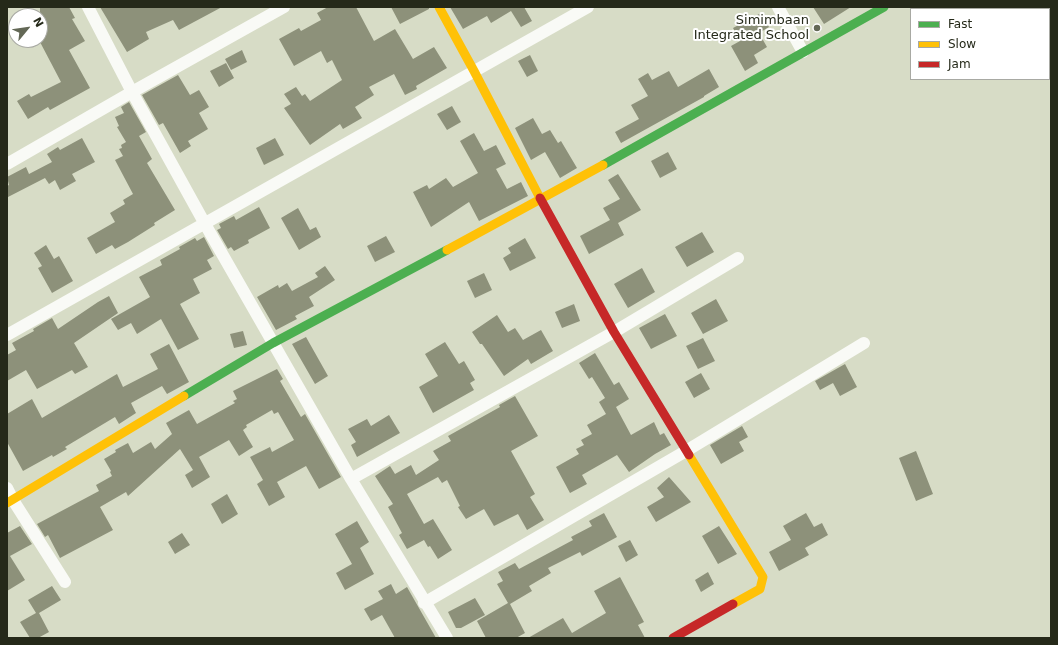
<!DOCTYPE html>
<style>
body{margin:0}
#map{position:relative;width:1058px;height:645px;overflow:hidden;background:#d7dcc6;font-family:"DejaVu Sans",sans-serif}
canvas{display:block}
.frame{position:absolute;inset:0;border:8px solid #252919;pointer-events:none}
.legend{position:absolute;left:910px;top:8px;width:140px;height:72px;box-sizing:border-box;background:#fff;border:1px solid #a8a9a3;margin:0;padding:5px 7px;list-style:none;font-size:12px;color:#252919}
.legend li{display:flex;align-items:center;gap:8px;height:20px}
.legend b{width:20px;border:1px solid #a8a9a3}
.north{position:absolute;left:8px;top:8px;width:40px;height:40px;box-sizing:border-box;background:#fff;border:1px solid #a8a9a3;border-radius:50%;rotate:61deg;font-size:11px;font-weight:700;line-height:16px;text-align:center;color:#252919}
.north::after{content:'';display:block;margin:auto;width:14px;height:18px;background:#636856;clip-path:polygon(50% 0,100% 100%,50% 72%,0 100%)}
</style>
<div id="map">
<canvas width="1058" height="645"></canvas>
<div class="frame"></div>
<ul class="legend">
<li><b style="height:5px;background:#4caf50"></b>Fast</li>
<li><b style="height:5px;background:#ffc107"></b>Slow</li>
<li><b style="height:5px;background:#c62828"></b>Jam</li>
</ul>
<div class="north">N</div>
</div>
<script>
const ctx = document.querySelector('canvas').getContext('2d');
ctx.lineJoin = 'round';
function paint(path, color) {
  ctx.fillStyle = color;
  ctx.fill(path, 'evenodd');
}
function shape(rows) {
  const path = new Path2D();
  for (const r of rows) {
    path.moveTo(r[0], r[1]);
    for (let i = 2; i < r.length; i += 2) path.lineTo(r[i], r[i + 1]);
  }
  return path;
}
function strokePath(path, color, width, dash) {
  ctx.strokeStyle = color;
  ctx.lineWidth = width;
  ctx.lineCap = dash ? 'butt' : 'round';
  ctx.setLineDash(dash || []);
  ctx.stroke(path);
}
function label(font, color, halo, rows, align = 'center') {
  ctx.font = font + ' "DejaVu Sans",sans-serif';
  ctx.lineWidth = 4;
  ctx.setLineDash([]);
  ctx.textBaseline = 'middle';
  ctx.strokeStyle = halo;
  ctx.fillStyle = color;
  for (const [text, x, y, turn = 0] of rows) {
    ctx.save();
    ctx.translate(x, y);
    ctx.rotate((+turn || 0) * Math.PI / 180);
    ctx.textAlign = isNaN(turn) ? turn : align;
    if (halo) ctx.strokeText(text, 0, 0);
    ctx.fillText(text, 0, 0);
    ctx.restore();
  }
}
paint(shape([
 [40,7,69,7,75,18,72,19,85,41,69,50,90,88,50,110,48,107,28,119,17,101,29,94,31,97,61,82,40,42],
 [100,7,222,7,179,30,173,20,146,32,149,39,127,52],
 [328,7,356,7,374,41,395,29,413,59,434,47,447,68,416,86,417,89,405,95,394,74,369,87,374,95,355,107,362,118,343,129,340,124,310,145,284,108,291,104,284,94,296,87,302,96,305,94,310,101,342,80,332,60,327,63,321,51,294,66,279,39,299,28,301,31,321,20,317,13],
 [391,7,429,7,429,9,400,24],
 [450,7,524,7,532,21,521,27,511,11,491,23,487,16,463,29],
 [813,7,851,7,824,24],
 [761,13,769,27,759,33,767,47,754,55,758,63,745,71,731,46,740,41,733,28],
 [242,50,247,62,231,70,225,59],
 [530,55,538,71,527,77,518,61],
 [226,63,234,78,219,87,210,71],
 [709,69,719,87,704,96,704,97,621,143,615,132,639,119,631,105,648,96,638,79,648,73,652,80,669,71,678,87],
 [178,75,190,95,199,90,209,107,199,113,208,129,188,141,191,146,180,153,163,123,159,125,142,95],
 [129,102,146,132,139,136,152,159,147,163,175,210,154,223,155,225,128,242,115,249,112,245,96,254,87,238,115,222,110,213,125,204,123,200,133,194,115,160,123,156,119,149,122,148,121,145,126,142,117,127,119,126,115,117,124,113,121,107],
 [452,106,461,122,447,130,437,114],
 [533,118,542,134,550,130,558,143,561,141,577,168,560,178,545,152,531,160,515,128],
 [474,133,484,151,496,145,506,164,496,169,507,189,521,182,528,196,479,221,469,202,431,227,413,192,427,185,429,189,446,178,453,187,478,173,460,141],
 [82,138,95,162,72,174,76,181,60,190,55,180,49,184,45,178,8,197,7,194,7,186,9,185,7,177,26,167,29,174,52,162,47,154,58,147,60,150],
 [275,138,284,155,264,165,256,148],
 [668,152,677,169,660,178,651,161],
 [618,174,641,210,618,223,624,235,589,254,580,236,610,220,603,208,620,199,608,180],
 [259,207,270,228,248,240,249,243,234,251,231,247,228,249,217,230,221,228,219,224,234,216,236,220],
 [298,208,310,230,316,227,321,237,299,250,281,218],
 [702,232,714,252,687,267,675,247],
 [386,236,395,252,375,262,367,246],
 [204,237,214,256,207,260,212,269,193,279,200,293,180,304,199,339,178,350,161,319,137,334,131,323,118,330,111,319,150,297,139,277,162,265,160,260,180,249,179,247,195,238,197,241],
 [525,238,536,258,510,271,503,258,511,253,508,248],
 [46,245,54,259,59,256,73,281,52,293,38,268,42,266,34,253],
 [325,266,335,280,309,297,314,306,295,316,297,319,276,330,257,297,278,285,279,288,287,283,292,291,318,277,315,273],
 [642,268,655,292,628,308,614,284],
 [484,273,492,290,475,298,467,281],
 [109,296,118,313,74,343,88,367,75,374,72,370,37,389,26,370,7,381,7,355,16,350,12,343,34,331,33,329,52,318,58,329,98,302],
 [716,299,728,321,703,334,691,313],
 [574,304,580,321,562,328,555,312],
 [665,314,677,336,651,349,639,328],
 [497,315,508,332,515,328,523,340,541,330,553,351,531,364,528,359,504,376,482,344,480,344,472,332],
 [243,331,247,345,234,348,230,334],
 [306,337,328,376,315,384,292,344],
 [703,338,715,361,698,369,686,346],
 [445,342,459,364,464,361,475,380,470,383,474,390,433,413,419,387,438,376,425,354],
 [169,344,189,382,167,394,162,386,131,403,136,413,119,424,115,417,65,447,67,449,53,457,52,455,23,471,7,442,7,414,32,399,42,418,117,374,123,387,158,369,150,354],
 [595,353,614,385,619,382,629,399,616,407,631,435,654,422,660,435,664,433,671,445,655,454,629,472,617,455,582,475,587,484,570,493,556,467,579,454,576,449,584,445,581,440,592,434,587,425,606,414,599,402,605,398,592,377,589,379,579,363],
 [845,364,857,387,840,396,833,383,820,390,815,381],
 [277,369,283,379,280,381,301,417,305,414,341,477,319,489,306,466,277,482,285,497,269,506,257,484,263,480,250,457,270,447,272,452,294,440,278,412,274,414,272,410,246,425,247,427,243,430,253,447,239,456,229,440,199,457,210,477,192,488,185,475,193,470,180,449,128,496,126,492,100,507,113,530,60,558,48,535,45,537,37,524,99,491,96,485,112,476,110,472,111,471,104,459,116,452,115,450,128,443,133,453,151,442,155,449,172,434,166,423,189,410,197,424,235,403,233,401,237,399,233,391],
 [701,373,710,389,694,398,685,382],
 [515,396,538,436,511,451,535,494,530,497,544,520,527,530,518,514,494,526,484,509,466,519,458,507,460,506,447,480,442,483,438,477,407,494,424,524,433,519,452,550,438,559,430,546,428,547,424,540,407,549,399,535,402,533,388,507,393,504,375,476,390,466,395,474,411,465,416,475,439,460,433,451,451,441,448,436,500,407,499,405],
 [389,415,400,433,357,457,351,445,356,442,348,429,367,419,371,426],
 [742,426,748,437,739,442,744,451,721,464,710,445],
 [916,451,933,494,916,501,899,458],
 [669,477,691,502,656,522,647,507,664,497,657,488],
 [227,494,238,514,222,524,211,504],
 [604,513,617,537,582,556,580,552,548,568,551,573,529,586,532,591,510,604,525,633,516,638,486,638,477,621,508,603,497,584,503,581,498,572,515,563,519,569,573,540,571,537,592,526,589,521],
 [806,513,814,527,822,523,828,535,805,548,809,555,779,571,769,552,791,540,783,526],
 [357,521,369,542,360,548,374,574,345,590,336,573,352,564,335,534],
 [20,526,32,544,10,556,25,580,7,591,7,533],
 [719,526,737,554,718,564,702,536],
 [182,533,190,545,175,554,168,542],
 [630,540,638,555,626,562,618,546],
 [708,572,714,584,701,592,695,580],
 [620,577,644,622,638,625,645,638,528,638,563,618,572,633,606,613,594,591],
 [391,584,396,594,407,587,436,638,395,638,382,615,371,621,364,609,383,599,378,591],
 [52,586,61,600,39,613,49,632,38,638,30,638,20,622,36,613,28,600],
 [475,598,485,615,461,628,456,628,448,612]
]), '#8d917a');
strokePath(shape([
 [88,7,132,92,205,224,351,479,447,638],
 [778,7,803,52],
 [7,164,132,92,284,7],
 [7,335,588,7],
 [351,479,614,332,738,258],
 [7,488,13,500,65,582],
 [424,603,686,451,864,343]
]), '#f9faf6', 12);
strokePath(shape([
 [603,165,884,7],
 [184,396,273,343,447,250]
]), '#4caf50', 9);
strokePath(shape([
 [439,7,474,71,540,198],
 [447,250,603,165],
 [689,455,763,577,760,589,733,604],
 [7,503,184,396]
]), '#ffc107', 9);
strokePath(shape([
 [540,198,614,332,689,455],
 [673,638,733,604]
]), '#c62828', 9);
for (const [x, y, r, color] of [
 [817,28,4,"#636856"]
]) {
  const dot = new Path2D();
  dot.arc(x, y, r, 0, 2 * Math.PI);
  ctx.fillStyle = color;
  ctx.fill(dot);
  strokePath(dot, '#fff', 1.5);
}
label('13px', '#252919', '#fff', [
 ["Simimbaan",809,21],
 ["Integrated School",809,36]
], 'right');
</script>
